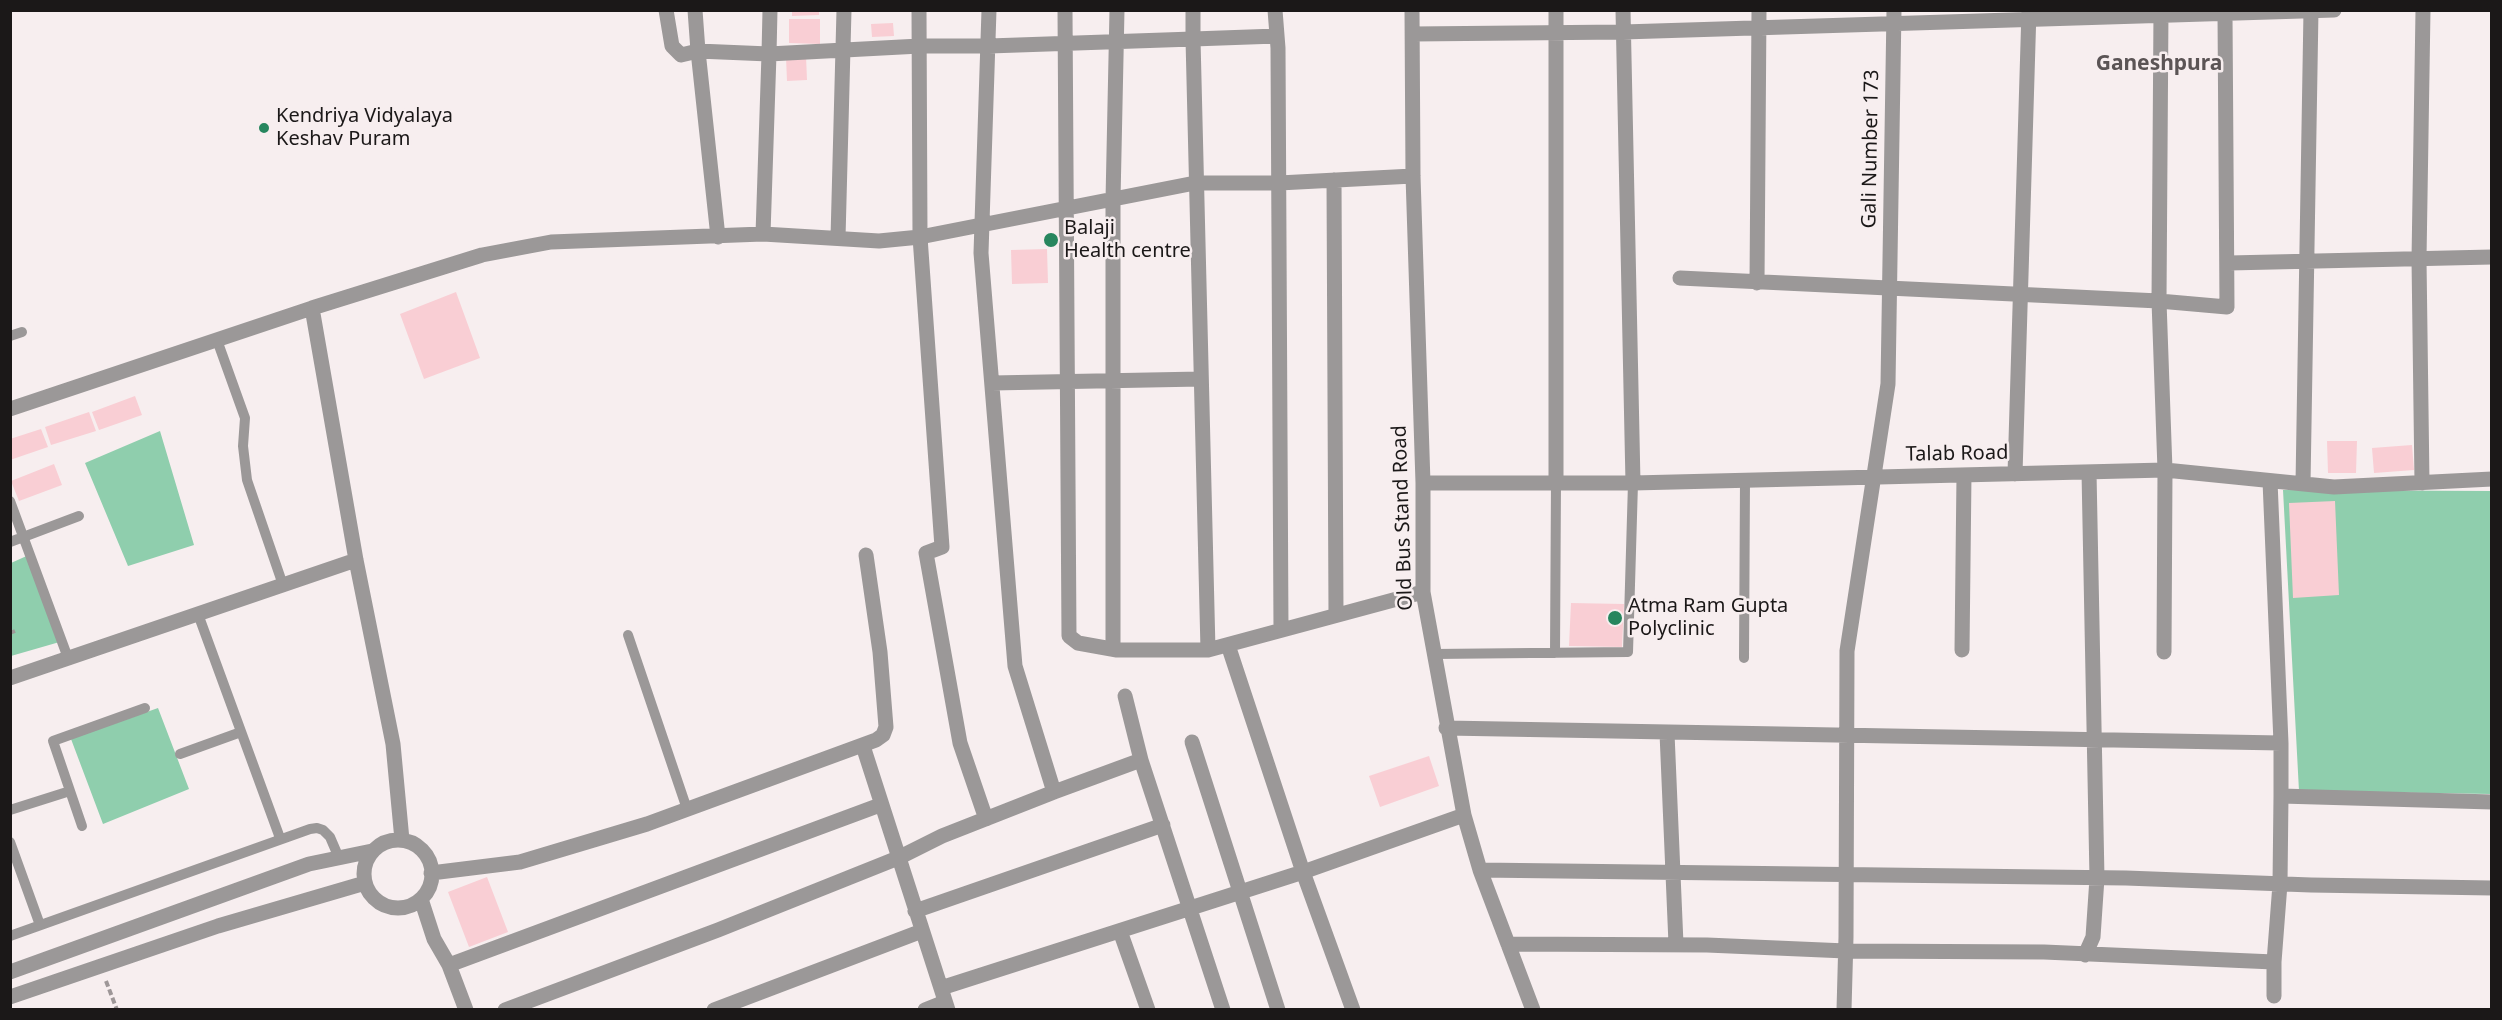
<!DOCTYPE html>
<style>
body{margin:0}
#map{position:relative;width:2502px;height:1020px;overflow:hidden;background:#f7eeef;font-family:"Noto Sans",sans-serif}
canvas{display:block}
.frame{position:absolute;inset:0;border:12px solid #1b1818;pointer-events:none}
</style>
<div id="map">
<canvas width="2502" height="1020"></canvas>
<div class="frame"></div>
</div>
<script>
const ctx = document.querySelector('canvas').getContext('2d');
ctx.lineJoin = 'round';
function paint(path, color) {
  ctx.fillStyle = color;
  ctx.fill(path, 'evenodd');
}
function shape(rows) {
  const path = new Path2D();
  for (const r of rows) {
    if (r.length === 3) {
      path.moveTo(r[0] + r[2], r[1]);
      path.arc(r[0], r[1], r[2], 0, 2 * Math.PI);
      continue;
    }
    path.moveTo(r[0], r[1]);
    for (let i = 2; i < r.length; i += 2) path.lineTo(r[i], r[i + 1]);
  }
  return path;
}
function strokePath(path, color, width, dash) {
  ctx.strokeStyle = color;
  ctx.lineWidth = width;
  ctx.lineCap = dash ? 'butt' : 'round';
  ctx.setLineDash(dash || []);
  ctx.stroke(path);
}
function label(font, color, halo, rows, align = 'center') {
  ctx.font = font + ' "Noto Sans",sans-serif';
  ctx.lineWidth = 5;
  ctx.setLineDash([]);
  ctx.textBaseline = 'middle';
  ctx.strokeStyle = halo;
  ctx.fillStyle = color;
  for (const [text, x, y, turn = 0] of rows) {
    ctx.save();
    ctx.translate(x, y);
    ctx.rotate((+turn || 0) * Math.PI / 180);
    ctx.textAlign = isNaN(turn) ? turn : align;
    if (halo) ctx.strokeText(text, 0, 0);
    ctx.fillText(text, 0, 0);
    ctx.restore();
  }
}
paint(shape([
 [160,431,194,545,128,566,85,463],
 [2283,490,2491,491,2491,794,2299,791],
 [31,554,63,641,11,656,11,563],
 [158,708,189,789,103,824,71,739]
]), '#8fcead');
paint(shape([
 [792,10,819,10,819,15,792,16],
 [789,19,820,19,820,44,789,43],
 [893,23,894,36,872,37,871,24],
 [806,56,807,80,787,81,786,57],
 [1047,249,1048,283,1012,284,1011,250],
 [456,292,480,358,424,379,400,314],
 [135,396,142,415,99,430,92,412],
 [89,412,96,431,51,445,45,427],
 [41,429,48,447,10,460,10,439],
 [2327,441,2357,441,2356,473,2328,473],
 [2412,445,2414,470,2374,473,2372,448],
 [54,464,62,485,19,501,11,481],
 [2335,501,2339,595,2293,598,2289,503],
 [1571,603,1624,604,1622,647,1569,646],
 [1429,756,1439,786,1380,807,1369,776],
 [487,877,508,932,469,947,448,892]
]), '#f9ced4');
strokePath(shape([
 [10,633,15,631],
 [106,981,117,1010]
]), '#9e9798', 4, [6, 3]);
strokePath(shape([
 [10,336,22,332],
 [217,340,245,418,243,446,247,480,283,585],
 [10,501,68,658],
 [10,542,79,516],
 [198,614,280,838],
 [628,635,687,809],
 [1555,653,1556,481],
 [1434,654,1628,652,1633,483],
 [1744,658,1745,480],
 [180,754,241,732],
 [10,810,70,791],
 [82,826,53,741,145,708],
 [10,842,40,925],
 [10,936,310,829,317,828,323,830,330,837,339,858]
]), '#9b9898', 10);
strokePath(shape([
 [666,10,672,46,681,55,698,51,769,54,763,234],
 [695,10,698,51,718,237],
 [770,10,769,54,920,46,989,46,1193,39,1208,650,1423,592],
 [919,10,920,237,942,547,926,553,960,743,986,819],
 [989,10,981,253,1015,666,1054,792,1141,760],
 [1065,10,1069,636,1078,643,1117,650,1208,650],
 [1193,10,1193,39,1277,36],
 [1275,10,1278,48,1281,630],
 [1412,10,1413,176,1423,483,1423,592,1464,815,1480,870,1533,1010],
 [1623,10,1633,483],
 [2161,10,2159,301,2165,470,2164,652],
 [1413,34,1623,32,2334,10],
 [1334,180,1336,615],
 [838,238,844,10],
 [2229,263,2492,257],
 [1680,278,2159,301,2227,307,2225,14],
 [1757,283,1759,10],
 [312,308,482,255,551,242,763,234,879,241,920,237,1195,183,1279,183,1413,176],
 [992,383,1201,379],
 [10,409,312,308,356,560,393,744,402,840],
 [2015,474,2029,10],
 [1556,481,1556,10],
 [2270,481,2281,743],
 [1423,483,1633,483,2165,470,2334,487,2492,479],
 [2422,483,2419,259,2423,10],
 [2303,484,2311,10],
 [1228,645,1303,872,1353,1010],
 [1113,649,1113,200,1117,10],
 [1962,650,1964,475],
 [10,678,356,560],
 [1125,696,1141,760,1223,1010],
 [1446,728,2281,743,2281,796,2492,802],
 [1667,733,1676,944],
 [1192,742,1278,1010],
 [863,746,948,1010],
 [398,874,34],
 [1480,870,2126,878,2311,885,2492,888],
 [431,873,520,862,647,824,876,740,883,735,886,727,880,652,866,555],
 [421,899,434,939,449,965,466,1010],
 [915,911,1163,825],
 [1120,931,1148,1010],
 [1508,944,1707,945,1846,951,2044,952,2274,962],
 [2085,955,2093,937,2097,878,2089,472],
 [449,965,880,805],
 [10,972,309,864,372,851],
 [941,988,1303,872,1464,815],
 [2274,996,2274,962,2280,884,2281,796],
 [10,997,218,926,365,883],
 [505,1010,718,930,898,858,942,836,1054,792],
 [714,1010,922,931],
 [925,1010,945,1002],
 [1844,1010,1846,937,1847,651,1888,384,1894,10]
]), '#9b9898', 15);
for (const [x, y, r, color] of [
 [264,128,6,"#27865e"],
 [1051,240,8,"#27865e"],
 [1615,618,8,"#27865e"]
]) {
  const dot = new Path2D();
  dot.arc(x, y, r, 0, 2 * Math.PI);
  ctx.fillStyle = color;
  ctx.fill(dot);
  strokePath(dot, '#f7eeef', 2);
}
label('20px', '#1b1818', '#f7eeef', [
 ["Kendriya Vidyalaya",276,116],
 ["Keshav Puram",276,139],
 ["Balaji",1064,228],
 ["Health centre",1064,251],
 ["Atma Ram Gupta",1628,606],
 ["Polyclinic",1628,629]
], 'left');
label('20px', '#1b1818', '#f7eeef', [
 ["Gali Number 173",1871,149,-89],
 ["Talab Road",1957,454,-1],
 ["Old Bus Stand Road",1403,518,-92]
]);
label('bold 21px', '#5b5455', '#f7eeef', [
 ["Ganeshpura",2159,64]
]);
</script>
